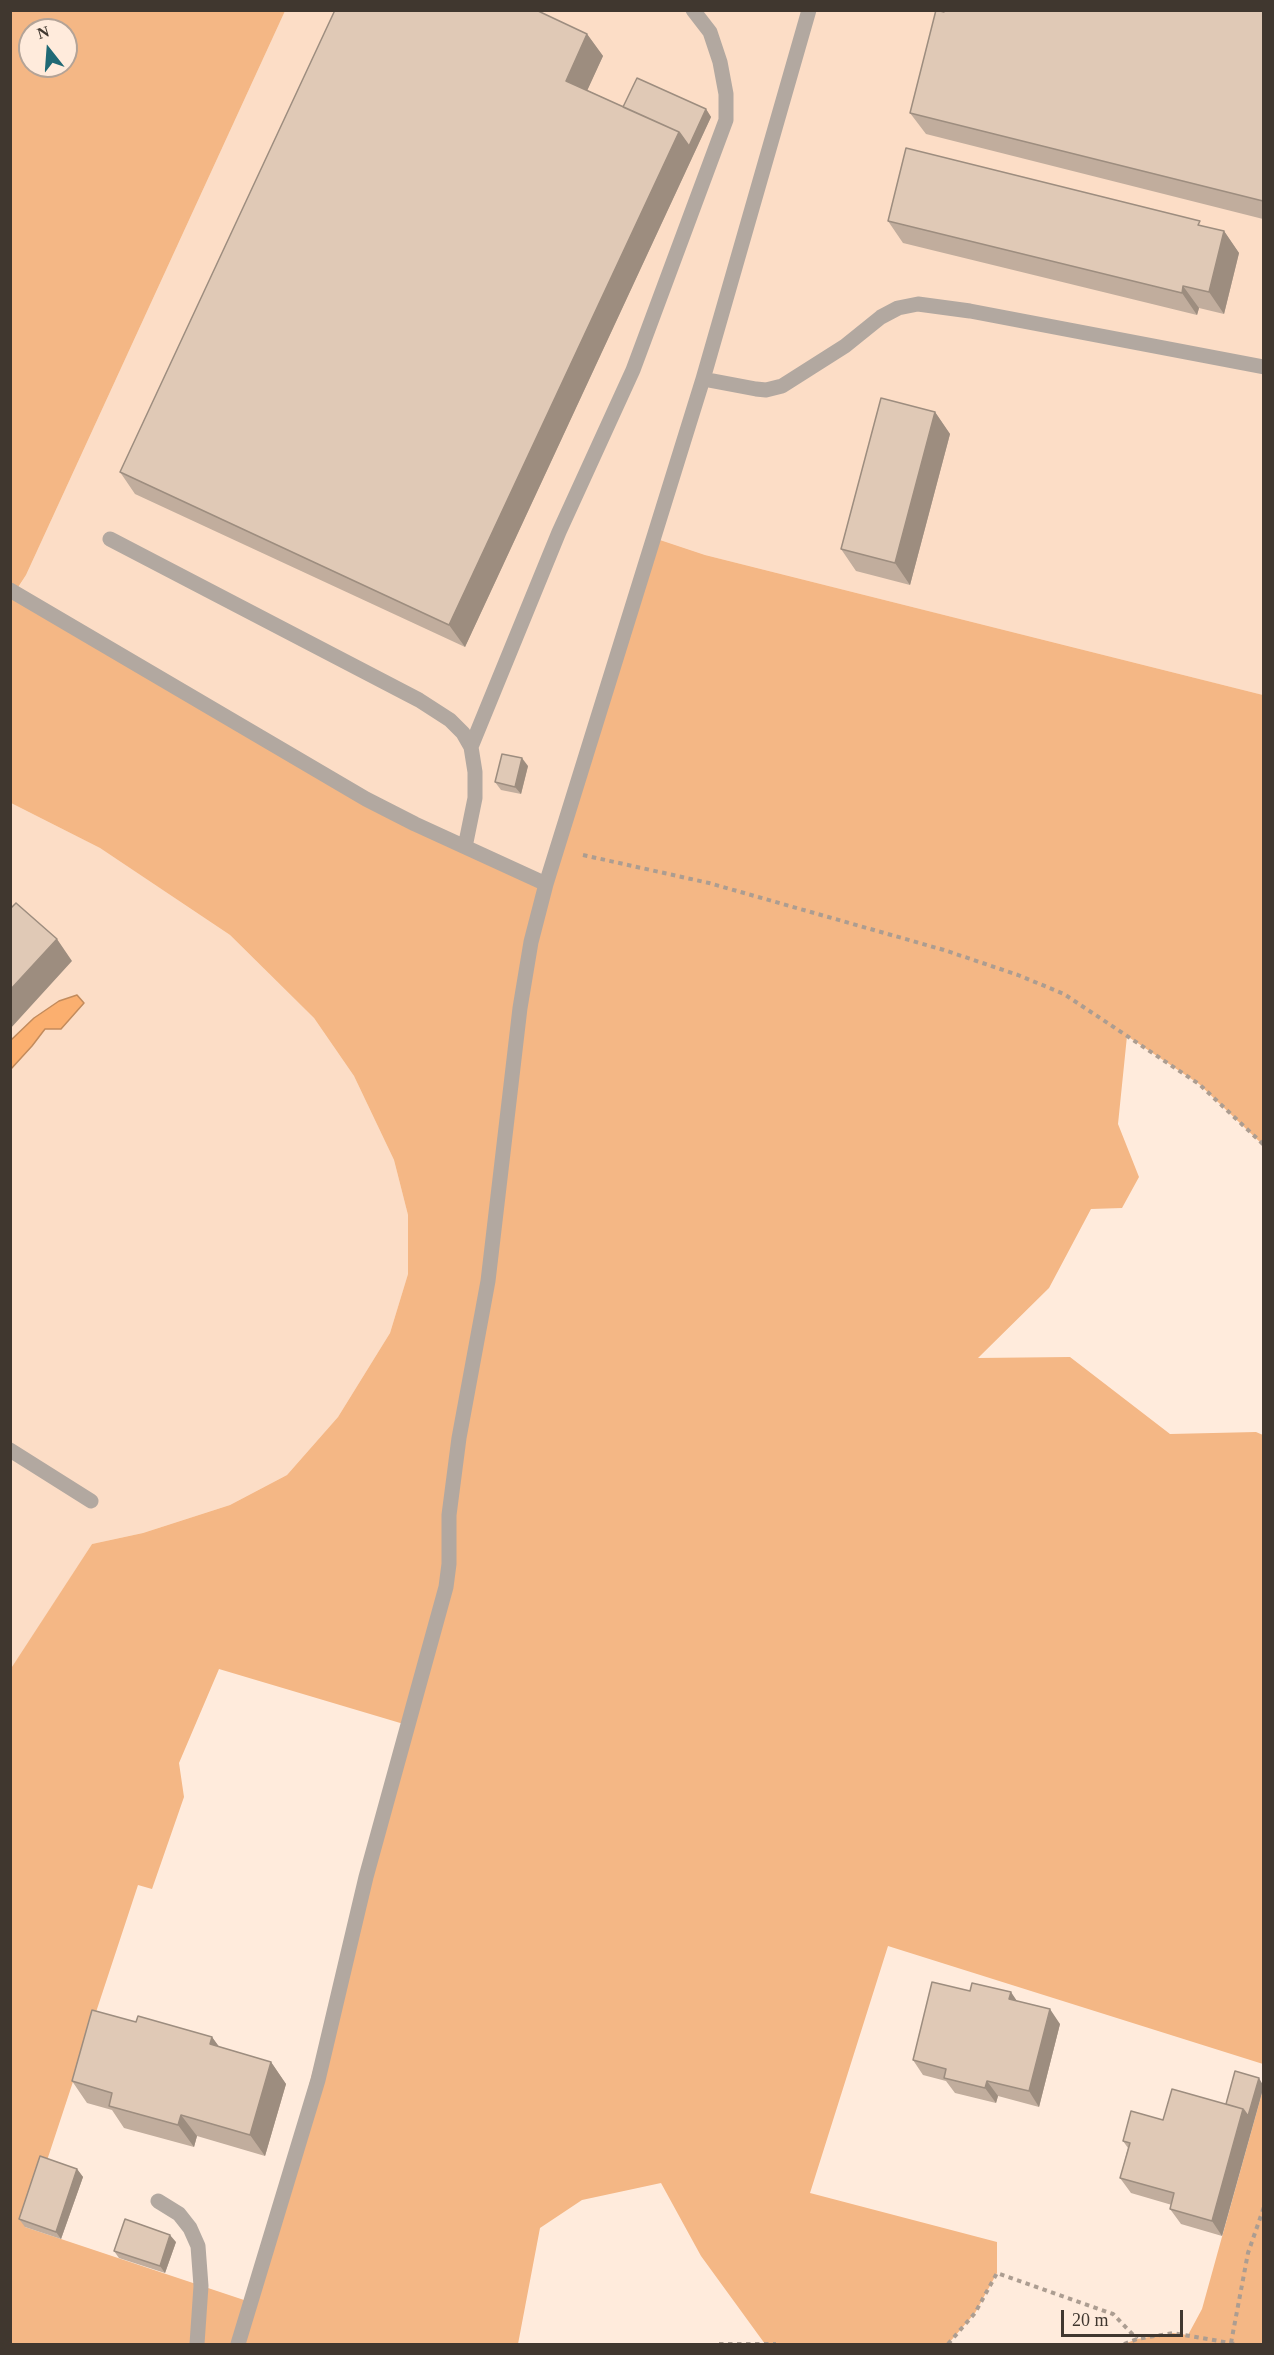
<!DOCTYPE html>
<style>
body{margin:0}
#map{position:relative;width:1274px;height:2355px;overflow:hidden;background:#ffebdc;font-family:Georgia,serif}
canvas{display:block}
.frame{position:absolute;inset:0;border:12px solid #40372f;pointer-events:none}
.north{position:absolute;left:18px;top:18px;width:60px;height:60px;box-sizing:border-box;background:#ffebdc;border:2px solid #b3a397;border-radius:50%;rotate:343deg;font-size:16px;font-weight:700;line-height:24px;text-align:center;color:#40372f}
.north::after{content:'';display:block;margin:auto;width:21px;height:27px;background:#206975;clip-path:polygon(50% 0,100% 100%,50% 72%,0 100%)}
.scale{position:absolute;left:1061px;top:2310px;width:122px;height:27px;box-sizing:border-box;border:3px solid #40372f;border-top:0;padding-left:8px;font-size:18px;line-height:21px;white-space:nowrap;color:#40372f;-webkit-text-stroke:4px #ffebdc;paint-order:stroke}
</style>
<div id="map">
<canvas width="1274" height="2355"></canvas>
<div class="frame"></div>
<div class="north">N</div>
<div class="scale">20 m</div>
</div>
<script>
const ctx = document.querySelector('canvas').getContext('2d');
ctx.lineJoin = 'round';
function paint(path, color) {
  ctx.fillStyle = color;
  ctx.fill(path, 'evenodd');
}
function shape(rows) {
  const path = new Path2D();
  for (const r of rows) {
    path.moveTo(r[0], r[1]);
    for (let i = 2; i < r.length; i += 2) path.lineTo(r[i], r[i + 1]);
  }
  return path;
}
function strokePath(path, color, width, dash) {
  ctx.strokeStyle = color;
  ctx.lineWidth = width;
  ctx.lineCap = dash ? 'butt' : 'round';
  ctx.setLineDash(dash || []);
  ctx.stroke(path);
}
paint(shape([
 [285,11,1263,11,1263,695,705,555,654,538,546,884,415,824,15,593,26,575],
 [11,803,100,848,230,935,314,1018,354,1076,394,1160,408,1215,408,1274,390,1333,338,1417,287,1475,230,1505,143,1533,92,1544,11,1670]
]), '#fcddc6');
paint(shape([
 [11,11,285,11,26,575,15,592,366,799,545,884,654,538,705,555,1263,695,1263,1145,1199,1084,1127,1036,1118,1124,1139,1177,1122,1208,1091,1209,1049,1288,978,1358,1070,1357,1170,1434,1256,1432,1263,1435,1263,2064,888,1946,810,2193,997,2242,997,2273,975,2313,948,2344,765,2344,701,2256,661,2183,582,2200,540,2228,518,2344,11,2344,10,1670,92,1544,143,1533,230,1505,287,1475,338,1417,390,1333,408,1274,408,1215,394,1160,354,1076,314,1018,230,935,100,848,11,803],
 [30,30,66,30,66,66,30,66],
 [219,1669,407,1725,250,2302,25,2227,138,1885,152,1889,184,1797,179,1763],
 [1263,2089,1263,2344,1124,2344,1137,2339,1173,2333,1188,2335,1202,2309]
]), '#f4b785');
const water = shape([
 [77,995,84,1003,61,1029,45,1029,32,1046,11,1069,11,1040,34,1018,59,1001,77,995]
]);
paint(water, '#fbaf6f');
strokePath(water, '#c38b5c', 1.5);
strokePath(shape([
 [583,855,709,883,944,950,1018,975,1064,994,1199,1084,1264,1145],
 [1231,2343,1248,2253,1264,2207],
 [719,2344,776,2344],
 [948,2344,975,2313,997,2273,1113,2314,1137,2339],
 [1124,2344,1137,2339,1173,2333,1236,2344]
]), '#ac9d91', 4, [4.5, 4.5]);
strokePath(shape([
 [703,379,756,389,766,390,782,386,845,346,881,317,898,308,918,304,970,311,1264,367],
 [110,539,419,700,450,720,463,733,471,747,475,772,475,798,465,847],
 [10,590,366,799,415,824,546,884,703,379,809,10],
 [471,747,559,532,633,370,726,120,726,94,720,62,710,32,693,10],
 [10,1450,91,1501],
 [158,2201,179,2214,190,2228,198,2246,201,2286,197,2344],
 [238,2344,318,2080,366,1877,446,1587,449,1564,449,1515,459,1438,488,1281,520,1008,531,942,546,884]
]), '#b2a8a0', 15);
paint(shape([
 [542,10,541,13,587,34,603,56,587,90,623,107,706,109,711,117,465,647,135,494,120,472],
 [1263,10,1263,219,926,134,910,113,944,12],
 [888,221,1203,226,1224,231,1239,253,1224,314,1199,308,1197,315,903,243],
 [935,412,950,434,910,585,856,571,841,549],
 [528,766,521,794,501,790,495,782],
 [970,1991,1017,2001,1060,2024,1039,2107,998,2096,996,2103,955,2093,946,2081,923,2075,913,2060],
 [136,2022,212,2037,219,2047,271,2062,286,2084,265,2156,197,2136,194,2147,124,2128,112,2110,87,2103,72,2081],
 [1263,2089,1222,2236,1181,2224,1170,2209,1172,2205,1131,2193,1120,2178,1128,2148,1123,2141,1163,2120,1226,2104],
 [77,2169,83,2177,61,2239,25,2227,19,2219],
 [176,2242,165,2273,119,2258,114,2251]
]), '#c1ad9d');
paint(shape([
 [587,34,603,56,582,102,566,81],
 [706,109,711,117,465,647,449,625,679,132],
 [1224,231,1239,253,1224,314,1209,292],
 [1183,286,1199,308,1197,315,1182,293],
 [935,412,950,434,910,585,895,563],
 [522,758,528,766,521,794,515,787],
 [57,939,72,961,10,1029,10,990],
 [1011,1992,1021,2007,1009,1999],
 [1050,2009,1060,2024,1039,2107,1029,2091],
 [212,2037,228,2059,210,2044],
 [271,2062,286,2084,265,2156,250,2135],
 [1259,2078,1263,2085,1263,2089,1222,2236,1212,2221,1243,2109],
 [987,2081,998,2096,996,2103,985,2088],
 [181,2115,197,2136,194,2147,178,2125],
 [77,2169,83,2177,61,2239,56,2232],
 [170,2235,176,2242,165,2273,160,2266]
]), '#9d8d7f');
const building = shape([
 [335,10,536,10,587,34,566,81,679,132,449,625,120,472,335,10],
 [936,10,944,12,945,10,1263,10,1263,201,910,113,936,10],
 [637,78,706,109,689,146,679,132,623,107,637,78],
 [906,148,1200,221,1198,225,1224,231,1209,292,1183,286,1182,293,888,221,906,148],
 [881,398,935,412,895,563,841,549,881,398],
 [502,754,522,758,515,787,495,782,502,754],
 [16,903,57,939,10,990,10,909,16,903],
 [932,1982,970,1991,972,1983,1011,1992,1009,1999,1050,2009,1029,2091,987,2081,985,2088,944,2078,946,2069,913,2060,932,1982],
 [92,2010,136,2022,138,2016,212,2037,210,2044,271,2062,250,2135,181,2115,178,2125,109,2106,112,2093,72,2081,92,2010],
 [1235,2071,1259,2078,1248,2116,1243,2109,1226,2104,1235,2071],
 [1172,2089,1243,2109,1212,2221,1170,2209,1174,2193,1120,2178,1130,2143,1123,2141,1131,2111,1163,2120,1172,2089],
 [40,2156,77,2169,56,2232,19,2219,40,2156],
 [125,2219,170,2235,160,2266,114,2251,125,2219]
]);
paint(building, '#e0c9b6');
strokePath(building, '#9d8d7f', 1.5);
</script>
